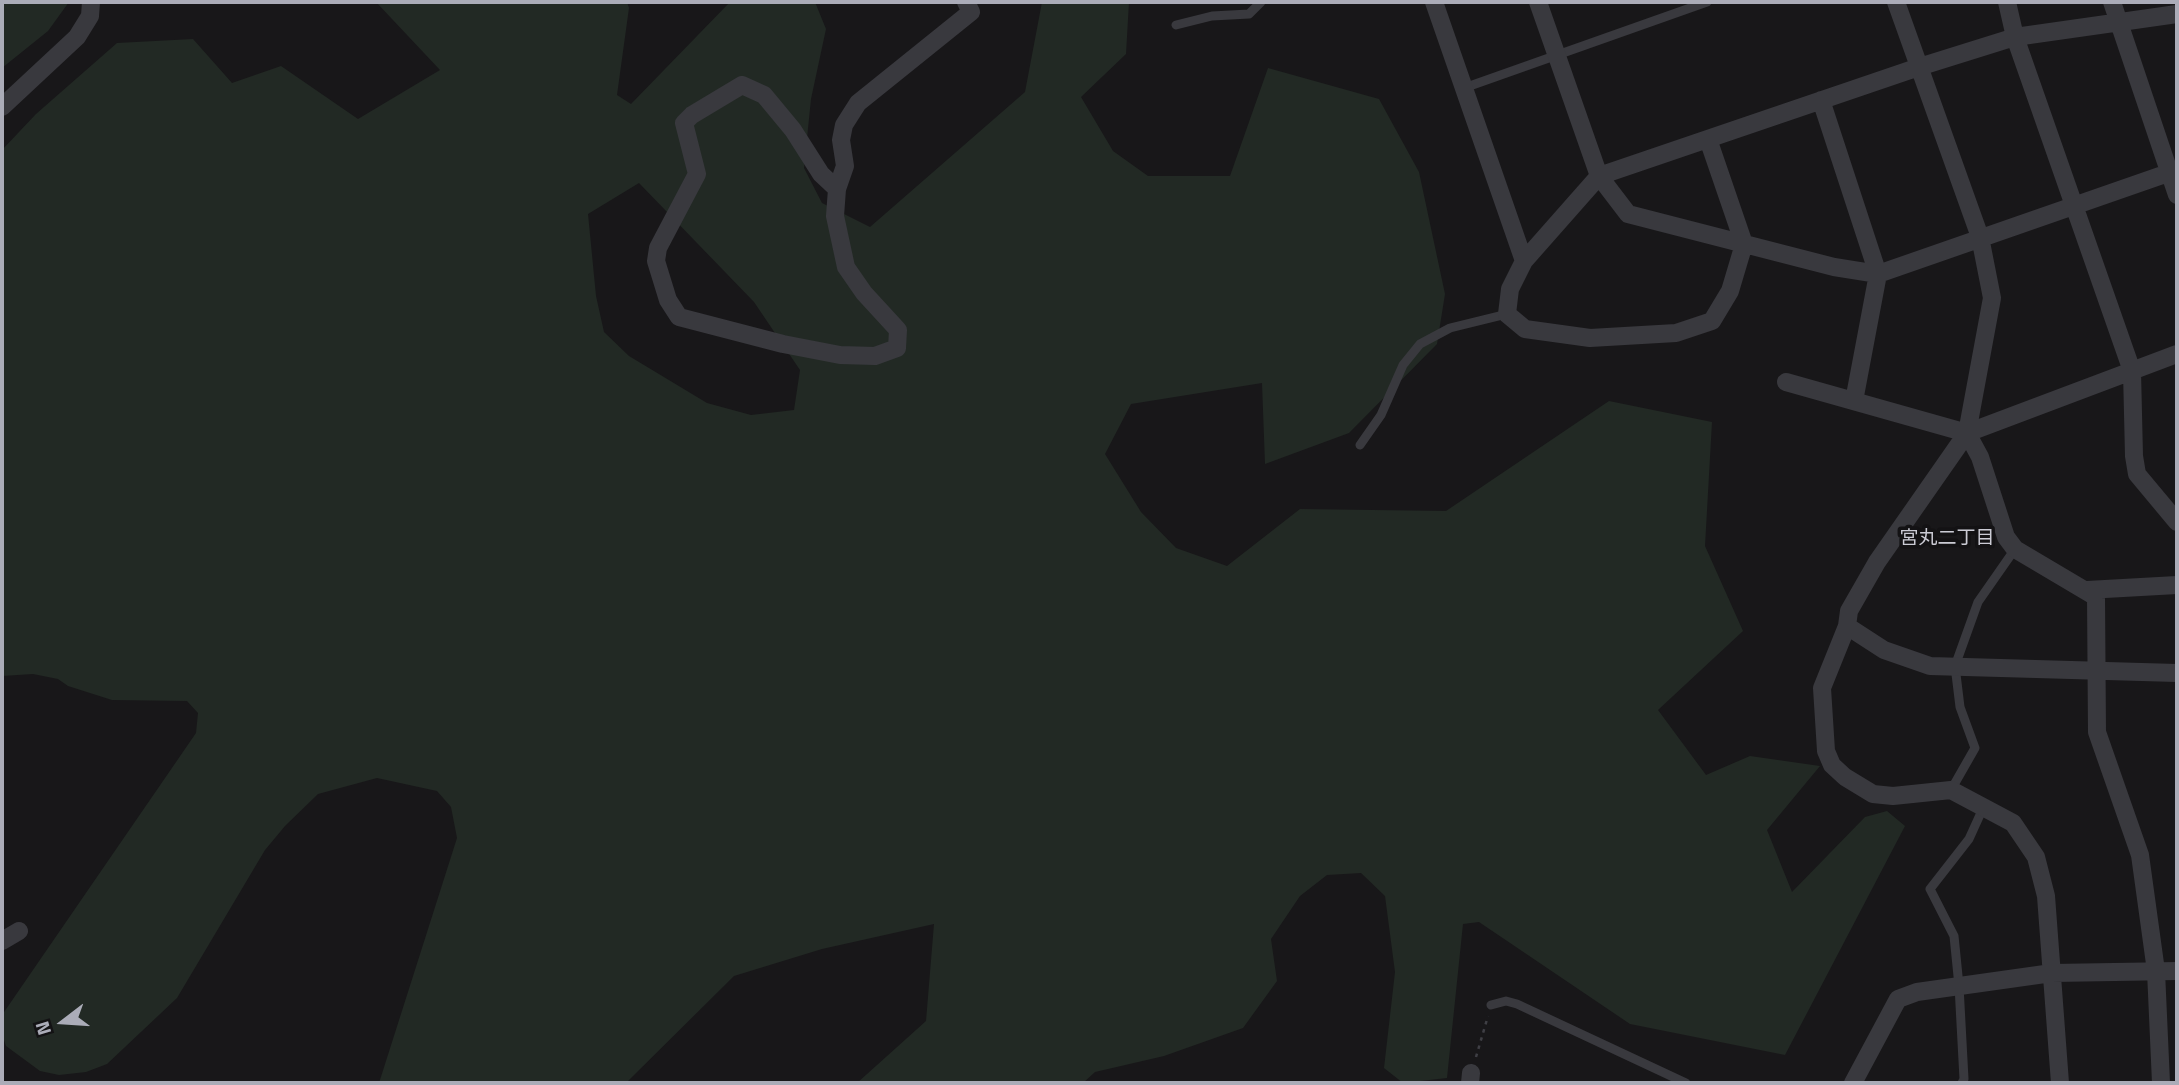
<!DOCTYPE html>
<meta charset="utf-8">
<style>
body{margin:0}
#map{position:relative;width:2179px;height:1085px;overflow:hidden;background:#181719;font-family:"Titillium Web",sans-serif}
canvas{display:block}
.frame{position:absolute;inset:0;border:4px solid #abacb8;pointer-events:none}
.north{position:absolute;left:28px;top:987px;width:70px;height:70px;-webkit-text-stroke:5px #131214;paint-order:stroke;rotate:253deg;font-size:19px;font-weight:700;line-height:28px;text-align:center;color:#abacb8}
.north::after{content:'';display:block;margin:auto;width:24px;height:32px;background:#abacb8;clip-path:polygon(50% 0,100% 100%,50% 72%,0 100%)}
</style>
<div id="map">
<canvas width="2179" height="1085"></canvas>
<div class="frame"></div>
<div class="north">N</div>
</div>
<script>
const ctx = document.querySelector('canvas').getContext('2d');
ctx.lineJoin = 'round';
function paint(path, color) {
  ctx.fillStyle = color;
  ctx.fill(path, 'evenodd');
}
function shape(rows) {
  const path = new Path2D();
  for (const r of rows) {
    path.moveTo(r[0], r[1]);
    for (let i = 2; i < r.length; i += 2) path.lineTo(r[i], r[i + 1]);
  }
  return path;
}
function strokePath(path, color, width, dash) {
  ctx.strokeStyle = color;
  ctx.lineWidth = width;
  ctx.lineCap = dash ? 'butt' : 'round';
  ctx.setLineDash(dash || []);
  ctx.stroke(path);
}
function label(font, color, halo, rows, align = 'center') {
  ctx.font = font + ' "Titillium Web","Noto Sans JP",sans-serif';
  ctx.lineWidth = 7;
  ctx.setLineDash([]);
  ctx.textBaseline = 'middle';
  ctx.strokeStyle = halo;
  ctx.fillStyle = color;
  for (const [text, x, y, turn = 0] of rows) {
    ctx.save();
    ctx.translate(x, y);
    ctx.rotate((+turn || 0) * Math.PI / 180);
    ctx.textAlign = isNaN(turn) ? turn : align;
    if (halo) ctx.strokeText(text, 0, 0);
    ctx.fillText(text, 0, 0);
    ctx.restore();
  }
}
paint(shape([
 [2,2,69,2,48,31,2,68],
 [376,2,627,2,629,8,617,95,631,104,730,2,815,2,826,29,811,99,804,168,822,203,870,227,1025,92,1042,2,1129,2,1126,54,1081,97,1113,151,1148,176,1230,176,1268,68,1379,99,1419,172,1445,294,1437,344,1349,433,1265,464,1262,383,1131,404,1105,454,1141,512,1176,548,1227,566,1300,509,1446,511,1609,401,1712,422,1705,546,1743,631,1658,710,1706,775,1750,756,1820,766,1767,830,1792,892,1865,817,1887,811,1905,826,1785,1055,1630,1024,1479,922,1463,924,1447,1078,1403,1083,1384,1068,1395,972,1385,896,1361,873,1327,875,1300,896,1271,939,1277,981,1243,1028,1164,1056,1095,1072,1083,1083,857,1083,926,1021,934,924,822,949,734,976,626,1083,379,1083,457,838,451,807,437,791,377,778,318,794,285,826,265,850,177,998,107,1064,86,1072,59,1075,40,1071,6,1046,2,1034,2,1015,196,733,198,713,187,701,112,700,68,686,58,679,33,674,2,676,2,150,36,114,117,43,193,39,232,83,281,66,358,119,440,70],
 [639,183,754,302,800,370,794,410,751,415,707,403,629,356,604,332,596,296,588,214]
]), '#222924');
strokePath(shape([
 [1476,1057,1488,1016]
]), '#3f3f45', 2.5, [3.5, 5]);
strokePath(shape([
 [1176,25,1212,16,1249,14,1261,2],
 [1464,88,1707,2],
 [1360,445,1381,415,1403,365,1420,344,1450,328,1507,314],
 [1951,790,1975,748,1960,707,1955,666,1978,602,2015,549],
 [1491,1005,1506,1001,1517,1004,1686,1083],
 [1962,1083,1964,1079,1959,986,1954,936,1930,889,1969,839,1984,806]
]), '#39393e', 9);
strokePath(shape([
 [1434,2,1524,261],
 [1538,2,1599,176,1628,214,1834,267,1878,274,2177,170],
 [1896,2,1980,237,1992,298,1967,433,1877,562,1849,611,1847,626,1822,688,1826,751,1832,765,1845,777,1873,794,1893,796,1951,790,2013,823,2036,857,2046,896,2060,1083],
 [2007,2,2015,37,2132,371,2134,456,2137,474,2177,522],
 [2112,2,2177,195],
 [742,85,764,95,793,130,821,174,837,189,835,216,846,267,864,293,898,330,897,348,875,356,840,355,783,344,679,317,668,300,656,261,658,248,697,174,684,123,692,115,742,85],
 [1821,100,1878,274,1854,401],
 [2,107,77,37,90,16,91,2],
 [1708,139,1744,244,1730,291,1712,321,1676,333,1590,338,1525,329,1507,314,1510,289,1524,261,1599,176,1919,67,2015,37,2177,14],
 [837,189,845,166,841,140,844,125,858,103,971,12,966,2],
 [1786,382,1967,433,2177,354],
 [1967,433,1980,457,2006,537,2015,549,2096,597,2097,732,2140,855,2156,971,2161,1083],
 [2087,590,2177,585],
 [1847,626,1884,650,1930,666,2177,673],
 [2,941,19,931],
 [1470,1083,1471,1073],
 [1853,1083,1898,999,1917,992,2052,973,2177,971]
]), '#39393e', 18);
label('19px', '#cbcbd4', '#131214', [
 ["宮丸二丁目",1947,539]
]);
</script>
